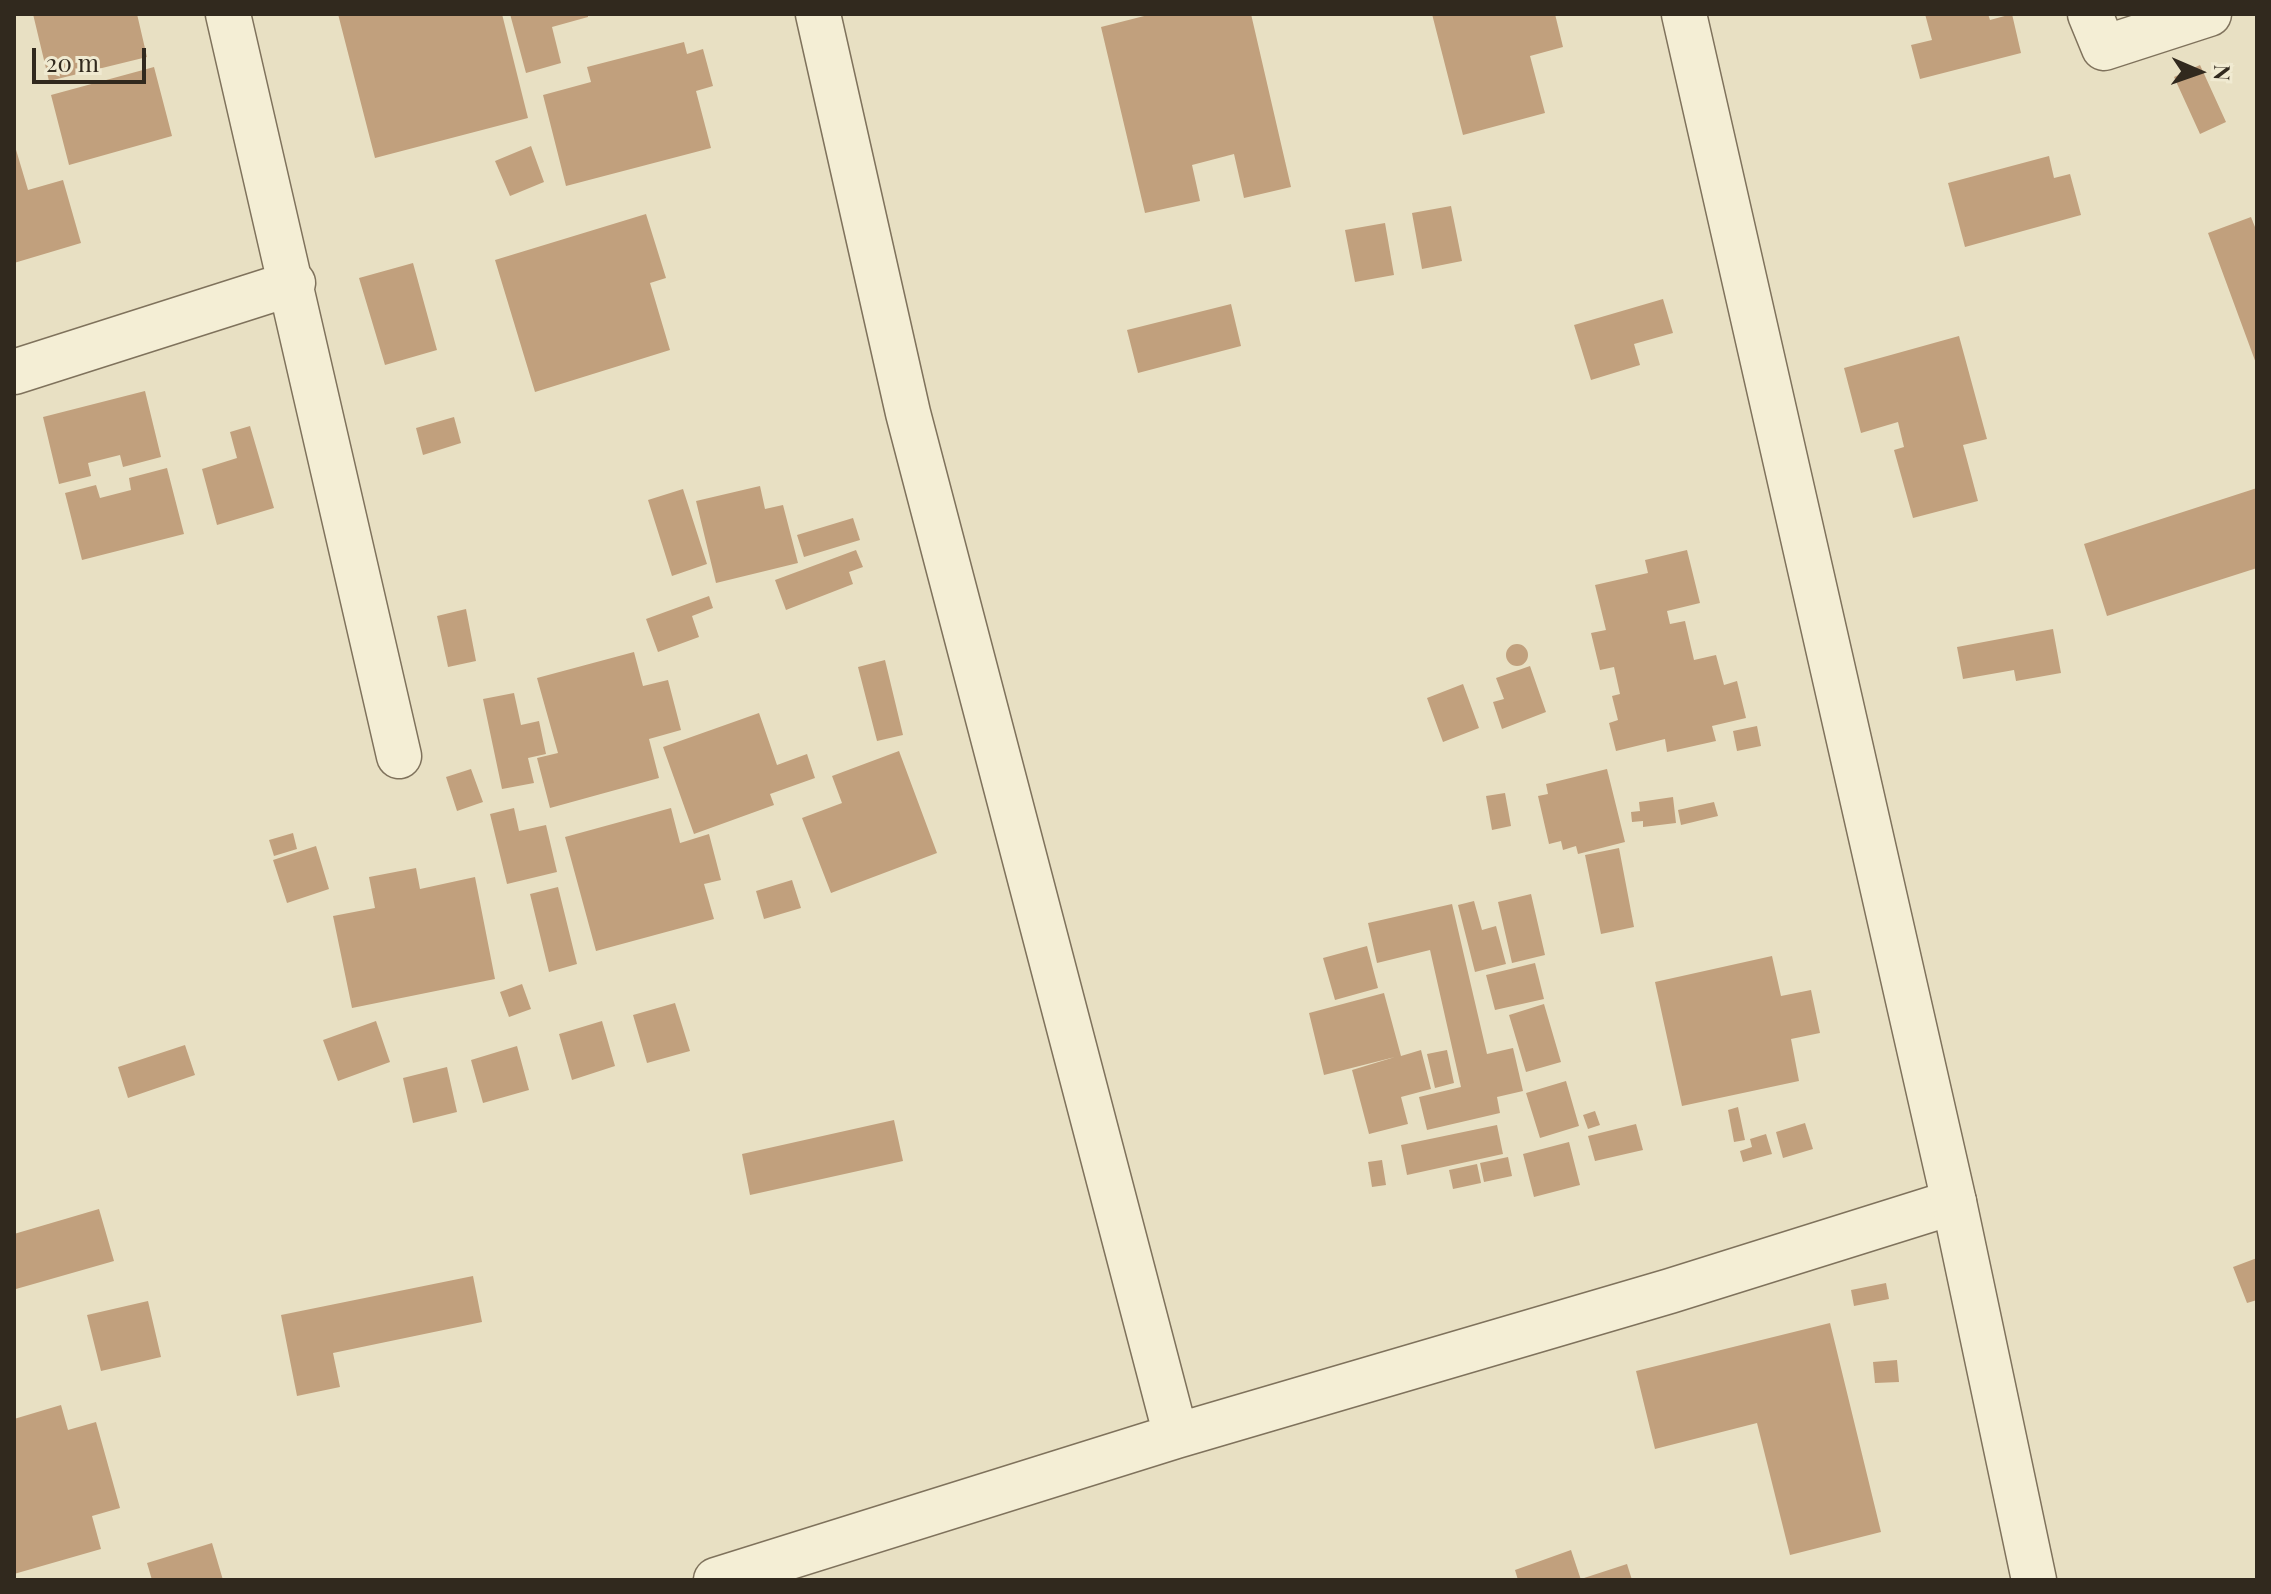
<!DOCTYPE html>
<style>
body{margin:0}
#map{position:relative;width:2271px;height:1594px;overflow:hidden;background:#e8e0c3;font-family:"Playfair Display",serif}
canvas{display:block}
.frame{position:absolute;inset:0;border:16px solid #31291e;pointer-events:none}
.north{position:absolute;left:2159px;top:32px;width:80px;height:80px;-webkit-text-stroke:6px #f0ead1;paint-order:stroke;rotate:92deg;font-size:22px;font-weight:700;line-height:32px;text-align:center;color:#31291e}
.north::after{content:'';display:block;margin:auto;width:28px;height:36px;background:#31291e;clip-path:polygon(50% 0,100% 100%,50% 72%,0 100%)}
.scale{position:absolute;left:32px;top:48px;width:114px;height:36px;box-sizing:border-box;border:4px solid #31291e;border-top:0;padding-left:10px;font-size:24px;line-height:28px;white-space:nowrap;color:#31291e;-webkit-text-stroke:6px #f0ead1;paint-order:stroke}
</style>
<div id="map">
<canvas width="2271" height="1594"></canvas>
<div class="frame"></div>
<div class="north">N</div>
<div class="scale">20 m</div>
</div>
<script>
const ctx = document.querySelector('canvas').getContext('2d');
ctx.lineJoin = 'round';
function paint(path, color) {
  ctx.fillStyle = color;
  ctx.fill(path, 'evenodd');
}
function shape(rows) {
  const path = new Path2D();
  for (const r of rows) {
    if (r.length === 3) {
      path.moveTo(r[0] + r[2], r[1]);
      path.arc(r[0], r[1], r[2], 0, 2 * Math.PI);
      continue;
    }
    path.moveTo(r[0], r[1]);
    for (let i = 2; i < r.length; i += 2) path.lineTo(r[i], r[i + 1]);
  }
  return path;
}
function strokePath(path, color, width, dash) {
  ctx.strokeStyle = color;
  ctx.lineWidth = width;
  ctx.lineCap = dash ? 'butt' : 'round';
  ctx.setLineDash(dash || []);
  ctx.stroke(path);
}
paint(shape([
 [33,14,137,14,147,57,49,81],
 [338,14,502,14,528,118,375,158],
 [510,14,588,14,588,17,552,27,561,63,526,73],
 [1152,14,1251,14,1291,187,1244,198,1234,154,1192,165,1200,201,1145,213,1101,27],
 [1432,14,1555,14,1563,47,1530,56,1545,113,1463,135],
 [1925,14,1988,14,1990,20,2012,14,2021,53,1920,79,1911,45,1932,40],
 [684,42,687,54,703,49,713,86,696,91,711,148,566,186,543,95,591,82,587,67],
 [2200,65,2226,122,2200,134,2174,77],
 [154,67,172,136,69,165,51,95],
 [14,143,28,190,63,180,81,243,14,263],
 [531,146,544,182,510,196,495,161],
 [2049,156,2054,178,2070,174,2081,215,1965,247,1948,183],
 [1451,206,1462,261,1422,269,1412,213],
 [646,214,666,278,650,283,670,350,535,392,495,260],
 [2251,217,2257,232,2257,366,2208,233],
 [1385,223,1394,275,1355,282,1345,230],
 [413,263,437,350,385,365,359,278],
 [1663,299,1673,333,1634,344,1640,365,1591,380,1574,325],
 [1231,304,1241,346,1138,373,1127,330],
 [1959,336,1987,439,1963,445,1978,501,1913,518,1894,450,1904,447,1898,422,1861,433,1844,368],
 [145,391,161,457,123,467,120,455,88,463,91,476,59,484,43,417],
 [454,417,461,443,423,455,416,428],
 [250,426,274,508,217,525,202,469,237,458,230,432],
 [167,468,184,534,82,560,65,493,96,485,100,498,131,490,129,478],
 [760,486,765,509,783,505,798,563,716,583,696,501],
 [2257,488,2257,568,2107,616,2084,544],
 [683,489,707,564,672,576,648,500],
 [853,518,860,540,804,557,797,535],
 [856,550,863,567,849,572,853,584,786,610,775,580],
 [1687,550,1700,603,1667,611,1670,624,1685,621,1694,660,1716,655,1724,685,1737,681,1746,718,1712,726,1716,741,1667,752,1665,739,1616,751,1609,723,1618,720,1612,696,1620,694,1614,667,1600,670,1591,633,1606,630,1595,585,1648,573,1645,560],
 [709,596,713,608,692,616,699,637,658,652,646,619],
 [466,609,476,661,448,667,437,616],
 [2053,629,2061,673,2016,681,2014,670,1963,679,1957,647],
 [1517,655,11],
 [634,652,643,686,668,680,681,730,649,739,659,778,550,808,537,758,558,753,537,678],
 [885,660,903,735,877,741,858,667],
 [1530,666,1546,712,1502,729,1493,702,1504,699,1496,678],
 [1463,684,1479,728,1443,742,1427,698],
 [514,693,521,725,539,721,546,754,528,758,534,783,502,789,483,699],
 [759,713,777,765,807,754,815,778,770,794,774,805,694,834,663,747],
 [1757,726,1761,746,1737,751,1733,731],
 [899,751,937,853,831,893,802,818,842,803,832,776],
 [471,769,483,802,457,811,446,777],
 [1607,769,1625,842,1578,854,1576,846,1563,850,1561,841,1549,844,1538,796,1548,794,1546,784],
 [1505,793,1511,826,1492,830,1486,796],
 [1673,797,1676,823,1643,827,1643,821,1632,822,1631,812,1640,811,1639,802],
 [1714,802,1718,816,1681,825,1678,810],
 [514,808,519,831,546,825,557,872,507,884,490,814],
 [671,808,680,843,709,834,721,880,704,884,714,919,596,951,565,837],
 [293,833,297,849,274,856,269,840],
 [316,846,329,889,287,903,273,860],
 [1619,848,1634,927,1601,934,1585,855],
 [416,868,420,889,475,877,495,979,352,1008,333,916,375,908,369,877],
 [792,880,801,908,764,919,756,891],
 [558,887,577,964,549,972,530,894],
 [1531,894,1545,955,1512,963,1498,902],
 [1474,901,1482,930,1496,926,1506,964,1475,972,1458,905],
 [1452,904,1487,1054,1513,1048,1523,1091,1497,1097,1500,1113,1427,1130,1419,1097,1461,1087,1430,950,1377,963,1368,923],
 [1367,946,1378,988,1335,1000,1323,958],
 [1772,956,1781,996,1811,990,1820,1033,1791,1039,1799,1081,1682,1106,1655,982],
 [1535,963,1544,999,1495,1010,1486,975],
 [522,984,531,1009,509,1017,500,992],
 [1384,993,1401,1056,1421,1050,1431,1089,1401,1097,1408,1124,1369,1134,1352,1070,1395,1057,1324,1075,1309,1013],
 [675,1003,690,1051,647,1063,633,1015],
 [1544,1004,1561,1062,1526,1072,1509,1015],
 [376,1021,390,1062,338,1081,323,1040],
 [602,1021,615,1066,572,1080,559,1034],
 [185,1045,195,1075,128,1098,118,1067],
 [517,1046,529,1090,483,1103,471,1060],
 [1447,1050,1454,1083,1435,1088,1427,1054],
 [447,1067,457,1112,413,1123,403,1078],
 [1566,1081,1579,1126,1540,1138,1526,1093],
 [1738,1107,1745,1140,1734,1142,1728,1110],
 [1595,1111,1600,1125,1588,1129,1583,1115],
 [894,1120,903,1161,750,1195,742,1154],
 [1805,1123,1813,1149,1783,1158,1776,1132],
 [1636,1124,1643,1150,1595,1161,1588,1136],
 [1497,1125,1503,1154,1407,1175,1401,1145],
 [1766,1134,1772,1154,1743,1162,1740,1151,1752,1147,1750,1139],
 [1569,1142,1580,1185,1534,1197,1523,1154],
 [1508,1157,1512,1176,1484,1182,1480,1163],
 [1382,1160,1386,1185,1372,1187,1368,1162],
 [1477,1164,1481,1183,1453,1189,1449,1170],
 [99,1209,114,1261,16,1289,14,1234],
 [2257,1258,2257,1300,2247,1303,2233,1267],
 [473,1276,482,1322,333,1353,340,1387,297,1396,281,1315],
 [1886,1283,1889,1299,1854,1306,1851,1290],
 [148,1301,161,1357,101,1371,87,1315],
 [1830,1323,1881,1532,1790,1555,1757,1423,1655,1449,1636,1371],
 [1897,1360,1899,1382,1875,1383,1873,1362],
 [61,1405,68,1430,96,1422,120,1508,92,1516,101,1549,14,1574,14,1419],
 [212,1543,223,1580,152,1580,147,1563],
 [1571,1550,1581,1580,1518,1580,1515,1570],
 [1627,1564,1632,1580,1581,1580,1581,1579]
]), '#c1a07d');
const minor = shape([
 [228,14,399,756],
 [818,14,908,413,1176,1436],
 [2090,14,2104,48,2209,14],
 [14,372,293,283],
 [716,1580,1176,1436,1670,1291,1954,1202]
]);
const tertiary = shape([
 [1684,14,1954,1202,2034,1580]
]);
strokePath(minor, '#7f725c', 47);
strokePath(tertiary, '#7f725c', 47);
strokePath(minor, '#f4eed5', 44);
strokePath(tertiary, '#f4eed5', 44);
</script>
